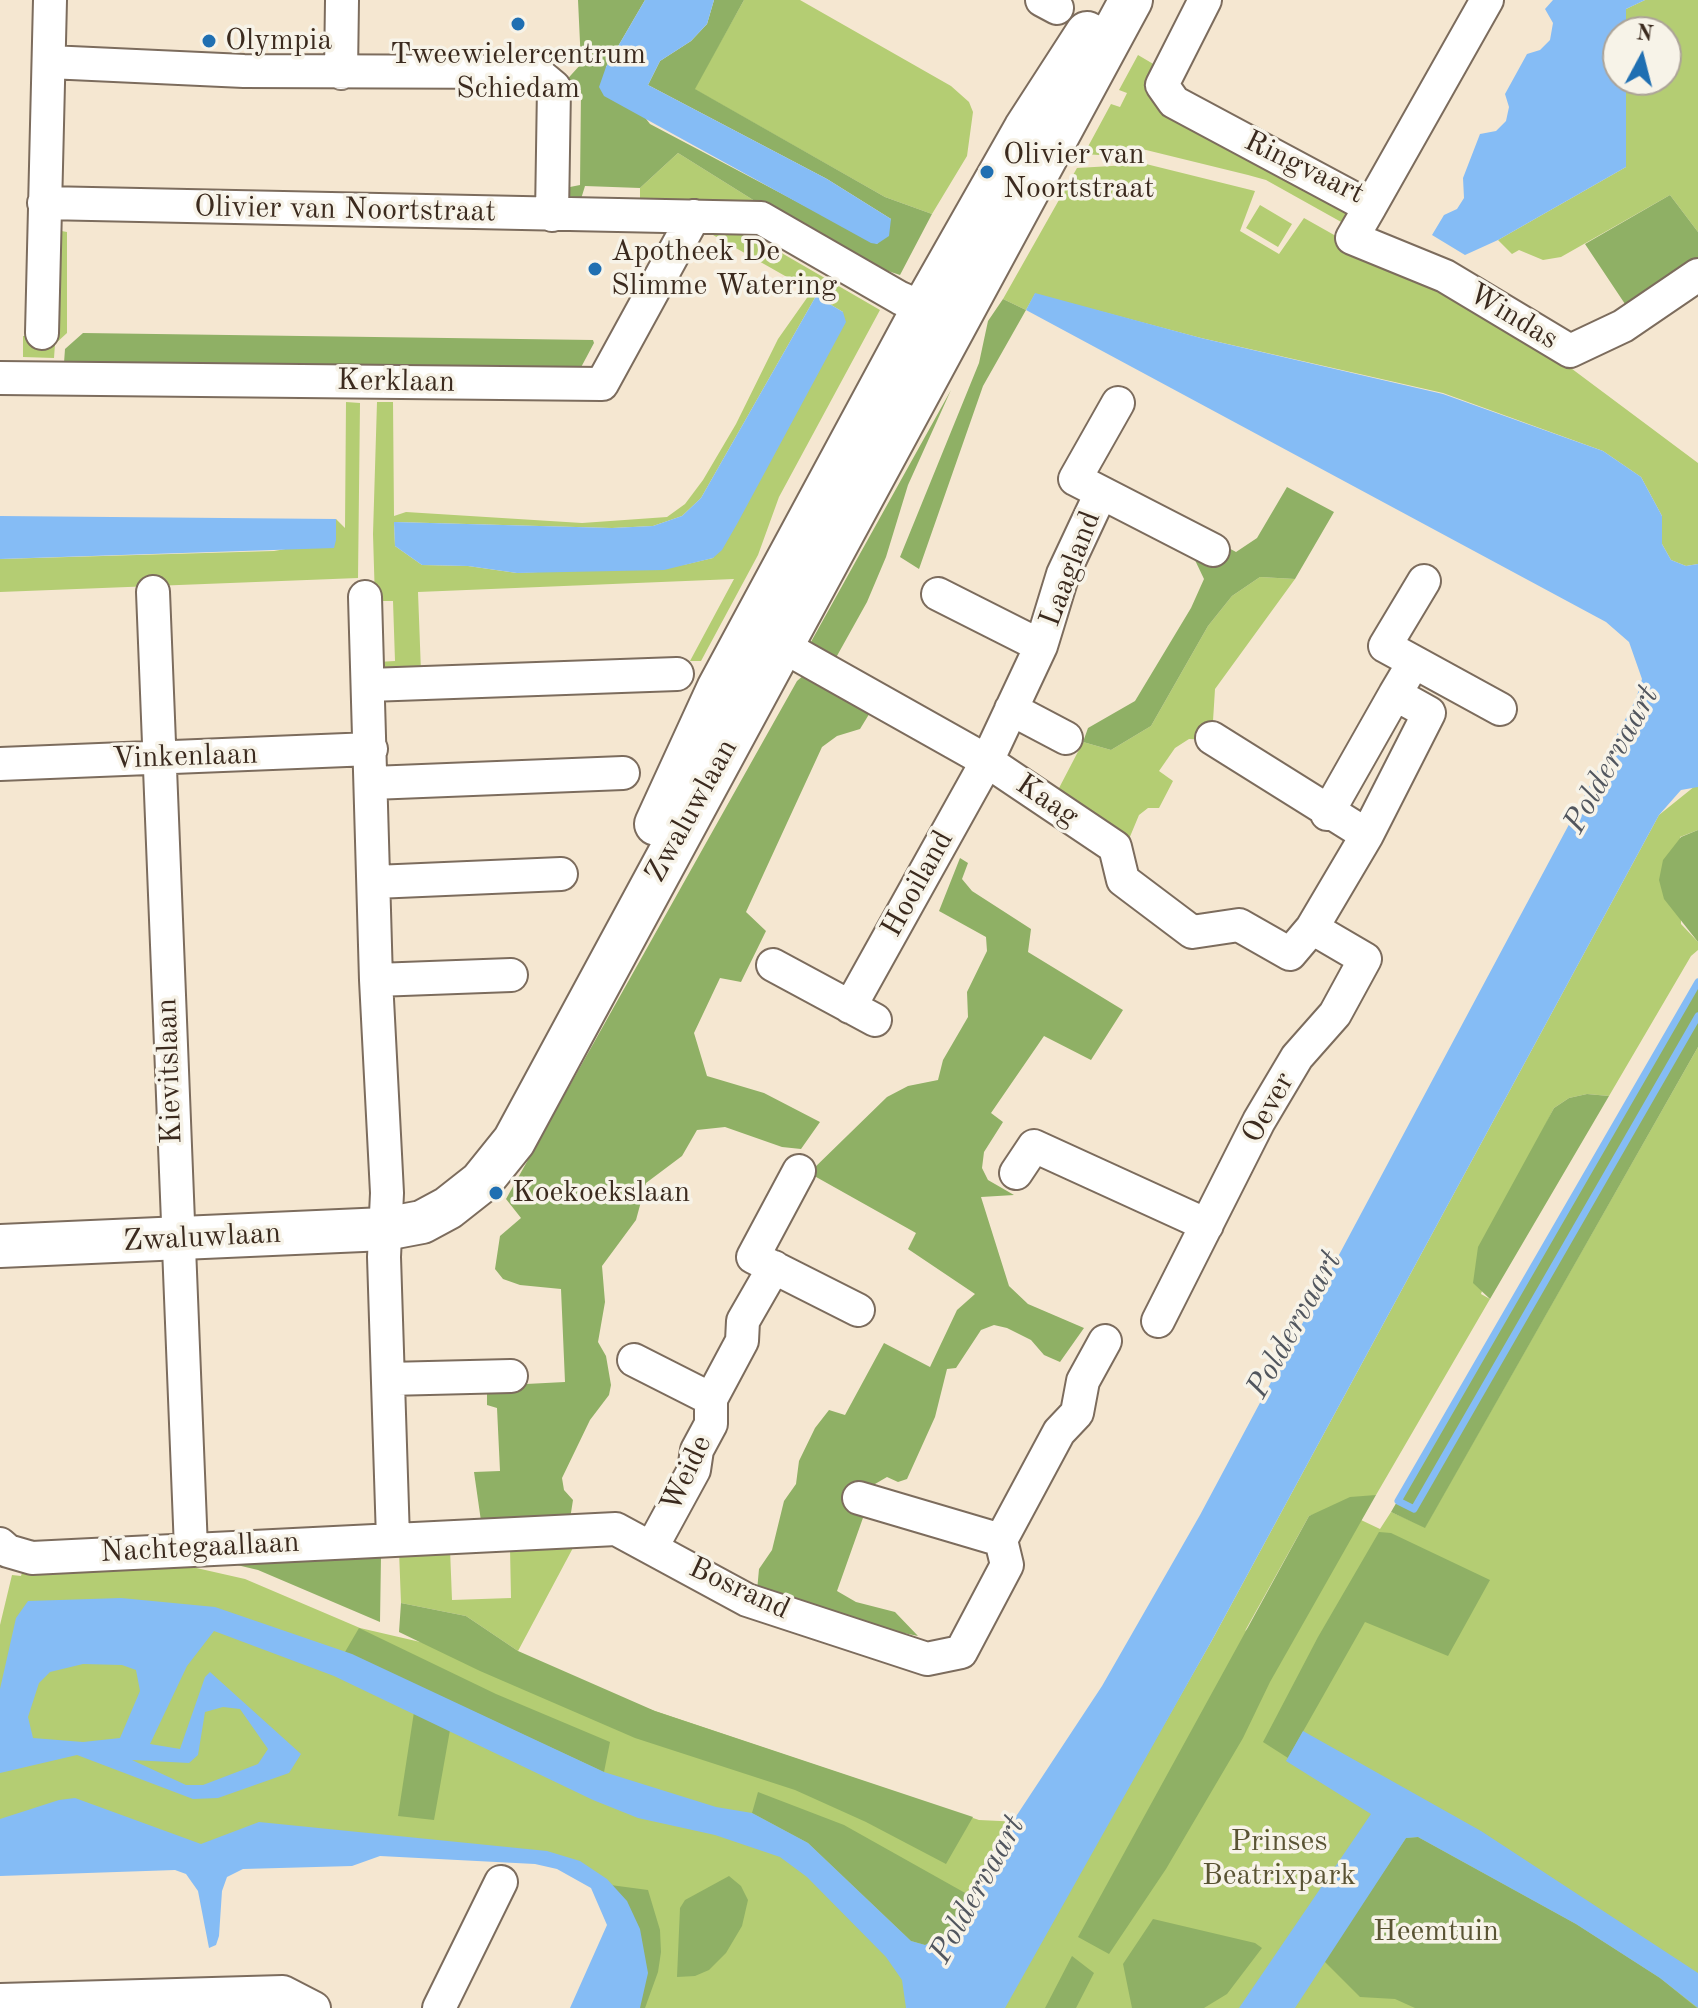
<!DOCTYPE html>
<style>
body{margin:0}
#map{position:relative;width:1698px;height:2008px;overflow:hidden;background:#f5e7d1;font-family:"Old Standard TT",serif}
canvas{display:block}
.north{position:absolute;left:1602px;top:16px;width:80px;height:80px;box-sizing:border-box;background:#f7f3e8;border:2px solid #aca397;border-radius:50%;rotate:7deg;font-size:22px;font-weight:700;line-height:32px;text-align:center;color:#3b2a1e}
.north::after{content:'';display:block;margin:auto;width:28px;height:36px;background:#1f6fb2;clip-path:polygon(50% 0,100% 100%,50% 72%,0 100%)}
</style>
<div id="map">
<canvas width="1698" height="2008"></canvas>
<div class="north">N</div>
</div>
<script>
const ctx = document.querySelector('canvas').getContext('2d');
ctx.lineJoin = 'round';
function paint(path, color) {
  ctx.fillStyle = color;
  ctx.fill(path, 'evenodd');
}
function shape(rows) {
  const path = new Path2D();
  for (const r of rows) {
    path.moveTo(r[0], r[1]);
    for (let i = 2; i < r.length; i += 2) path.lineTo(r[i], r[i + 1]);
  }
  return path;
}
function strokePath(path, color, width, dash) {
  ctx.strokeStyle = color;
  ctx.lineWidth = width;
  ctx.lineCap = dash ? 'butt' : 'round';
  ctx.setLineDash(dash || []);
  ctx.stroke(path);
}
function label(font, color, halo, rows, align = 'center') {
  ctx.font = font + ' "Old Standard TT",serif';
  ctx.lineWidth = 7;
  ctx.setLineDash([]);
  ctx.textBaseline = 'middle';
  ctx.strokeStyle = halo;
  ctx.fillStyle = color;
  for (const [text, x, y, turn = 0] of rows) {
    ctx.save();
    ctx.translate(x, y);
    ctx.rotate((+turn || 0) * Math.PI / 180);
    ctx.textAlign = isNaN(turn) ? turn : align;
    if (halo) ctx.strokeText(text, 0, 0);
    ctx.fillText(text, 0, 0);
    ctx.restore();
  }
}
paint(shape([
 [744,0,800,0,951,86,969,102,973,112,967,156,932,214,885,197,694,89],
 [1645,0,1698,0,1698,232,1670,195,1561,257,1543,260,1519,250,1512,254,1498,240,1626,167,1626,80,1666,80,1666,32,1626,32,1626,9],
 [1138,55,1155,65,1147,79,1154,102,1351,211,1343,223,1266,180,1248,175,1142,149,1099,155,1084,154,1111,104,1120,107,1127,93,1119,90],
 [678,153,766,208,640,201,640,188],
 [1146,164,1255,191,1240,231,1279,254,1304,218,1359,249,1438,282,1540,345,1698,463,1698,564,1686,566,1671,560,1662,544,1662,516,1641,477,1603,451,1443,393,1201,338,1035,294,1026,310,1003,299,1077,168],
 [1260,205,1292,224,1278,247,1246,228],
 [56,230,67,232,67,333,55,344,54,358,23,357,23,336,54,336],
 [725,232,754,237,880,310,779,497,758,555,701,661,690,661,734,579,418,592,421,672,378,673,377,662,395,661,393,601,375,601,373,534,377,402,393,402,394,516,406,512,582,523,667,517,685,504,703,480,736,424,778,339,809,295,815,293,713,235],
 [816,296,843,312,713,558,683,565,517,573,468,566,422,565,395,546,394,522,612,528,653,526,682,516,701,498],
 [346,402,360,403,358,578,0,592,0,559,274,551,336,540,336,519,345,528],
 [1260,577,1295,579,1215,689,1213,721,1220,726,1208,740,1189,739,1175,748,1159,771,1173,781,1159,808,1148,808,1139,815,1129,839,1058,790,1083,742,1111,750,1151,726,1208,626,1232,596],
 [1695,786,1698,787,1698,830,1680,837,1681,924,1698,942,1698,950,1691,956,1609,1096,1587,1094,1569,1098,1554,1108,1522,1171,1481,1294,1490,1299,1376,1495,1309,1516,1245,1631,1348,1542,1361,1520,1380,1529,1391,1512,1425,1527,1698,1047,1698,2008,574,2008,622,1906,575,1870,517,1855,340,1849,0,1871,0,1625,12,1575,21,1576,23,1569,152,1563,192,1567,245,1579,360,1628,515,1664,979,1820,1106,1826,1211,1642,1659,815],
 [574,1546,518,1651,466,1616,401,1603,399,1551,450,1549,452,1600,511,1598,510,1548]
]), '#b4cd73');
paint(shape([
 [578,0,645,0,606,67,650,124,877,244,891,219,827,179,648,85,660,61,691,41,707,24,714,0,744,0,695,89,885,197,932,214,900,275,870,265,766,208,678,153,640,188,585,186,581,199,573,201,569,196,570,187,580,185,581,90,563,90,562,85,581,64],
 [1670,195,1698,232,1698,261,1627,307,1585,244],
 [1003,299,1026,310,983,386,919,569,900,557,979,363,988,321],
 [83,333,593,340,594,343,578,373,64,363,65,349],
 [951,390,908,485,886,557,867,602,833,663,807,649],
 [1287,487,1334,512,1295,579,1260,577,1232,596,1208,626,1151,726,1111,750,1083,742,1088,728,1135,701,1191,608,1204,579,1194,558,1190,527,1236,552,1257,538],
 [805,674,871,711,860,729,837,736,822,747,746,912,766,931,741,982,720,978,694,1033,707,1076,764,1093,820,1122,801,1149,782,1147,725,1127,697,1130,682,1156,646,1183,636,1220,602,1266,605,1302,598,1342,606,1356,611,1385,609,1395,590,1420,562,1478,564,1490,573,1500,570,1519,481,1521,474,1472,500,1471,497,1408,487,1405,487,1386,565,1382,561,1289,520,1285,503,1279,495,1269,500,1236,521,1218,506,1199,797,681],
 [1698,830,1698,942,1664,899,1659,880,1663,860,1681,837],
 [960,858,968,863,962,879,972,891,1031,929,1028,952,1123,1010,1091,1060,1044,1036,991,1113,1003,1122,984,1152,982,1168,988,1180,1014,1195,981,1197,1009,1286,1028,1304,1084,1328,1060,1362,1044,1355,1031,1340,1007,1328,994,1325,981,1330,956,1368,947,1369,935,1417,907,1479,898,1482,887,1477,875,1484,837,1591,856,1602,895,1612,918,1636,851,1622,757,1591,759,1569,772,1550,784,1501,796,1484,799,1461,815,1428,829,1410,845,1415,884,1343,930,1367,957,1310,975,1294,908,1249,916,1233,809,1173,887,1097,908,1086,938,1080,943,1060,968,1017,967,992,987,951,986,937,939,911],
 [1698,981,1698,1047,1433,1514,1425,1528,1391,1512],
 [1587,1094,1609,1096,1490,1299,1473,1283,1478,1247,1554,1108,1569,1098],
 [1376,1495,1270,1682,1243,1738,1166,1869,1109,1954,1078,1937,1309,1516,1350,1497],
 [1379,1532,1391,1533,1490,1580,1448,1656,1365,1622,1288,1758,1263,1742,1318,1637],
 [381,1556,380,1622,258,1570,216,1560],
 [401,1603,466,1616,518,1651,655,1711,973,1817,946,1864,866,1822,795,1790,635,1738,480,1671,399,1632],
 [359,1628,496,1694,610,1742,604,1772,345,1652],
 [414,1712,450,1730,434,1820,398,1816],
 [758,1792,844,1825,967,1894,946,1934,925,1945,911,1941,808,1843,752,1813],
 [1418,1837,1576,1924,1660,1978,1697,2008,1415,2008,1395,1999,1360,1997,1324,1961,1406,1838],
 [729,1876,741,1886,748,1900,742,1926,726,1953,709,1970,695,1976,677,1977,680,1908,685,1900],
 [588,1882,648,1890,660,1930,661,1952,658,1972,645,2008,632,2008,627,1928],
 [1153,1919,1255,1943,1262,1948,1227,1994,1204,2008,1132,2008,1123,1964],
 [1072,1956,1094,1973,1076,2008,1045,2008]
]), '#8fb065');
paint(shape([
 [645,0,714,0,707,24,691,41,660,61,648,85,827,179,891,219,889,236,877,244,871,243,604,96,599,87,606,67],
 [1553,0,1645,0,1626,9,1626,32,1618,32,1618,80,1626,80,1626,167,1498,240,1465,255,1432,235,1444,215,1457,209,1464,198,1463,178,1480,134,1496,131,1506,121,1509,107,1505,94,1527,54,1540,50,1550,40,1553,23,1545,9],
 [1035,293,1201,338,1443,394,1603,451,1641,477,1662,516,1662,544,1671,560,1686,566,1698,564,1698,787,1681,790,1659,815,1211,1642,1005,2008,906,2008,902,1980,886,1957,807,1877,780,1857,715,1835,638,1818,593,1800,334,1676,214,1631,187,1666,150,1744,180,1749,205,1677,210,1672,301,1754,289,1773,218,1798,193,1799,77,1755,0,1773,0,1689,16,1618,28,1601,121,1598,215,1607,352,1654,604,1772,716,1807,752,1813,808,1843,911,1941,925,1945,946,1934,984,1865,1102,1686,1200,1515,1636,699,1642,679,1629,642,1606,622,1026,310],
 [83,1664,122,1665,136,1670,140,1691,120,1738,83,1742,33,1738,28,1717,39,1683,50,1672],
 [223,1707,240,1709,268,1749,258,1764,203,1785,186,1785,132,1760,189,1763,198,1755,205,1712],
 [816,296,843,312,846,322,737,524,722,550,713,558,664,570,517,573,468,566,422,565,395,546,394,522,612,528,653,526,682,516,701,498],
 [0,516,336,519,336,540,334,548,0,559],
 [1303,1731,1481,1831,1698,1973,1698,2008,1660,1978,1576,1924,1418,1837,1406,1838,1295,2008,1239,2008,1371,1814,1286,1761],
 [75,1798,201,1844,259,1822,547,1851,580,1861,607,1879,627,1901,640,1929,648,1973,640,2008,570,2008,607,1925,591,1888,557,1869,535,1864,380,1856,352,1866,243,1869,227,1877,222,1891,219,1936,216,1945,209,1948,198,1891,186,1874,175,1870,0,1876,0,1819,59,1800]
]), '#85bcf5');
strokePath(shape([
 [1698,982,1398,1501,1414,1509,1698,1016]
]), '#85bcf5', 7);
const minor = shape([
 [1042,0,1057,8],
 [1205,0,1162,85,1174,102,1370,207,1487,0],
 [49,62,244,71,536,72,554,87,552,215],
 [341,73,342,0],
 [44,203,761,218,900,298,943,317],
 [1370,207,1352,238,1445,276,1570,351,1623,326,1698,275],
 [42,333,50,0],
 [0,378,602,384,694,216],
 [1118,403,1075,479,1213,550],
 [1424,581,1385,646,1500,709],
 [153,592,191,1549],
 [938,594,1041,646,1063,574,1101,493],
 [365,597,376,980,387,1193,384,1257,393,1539],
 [763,635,987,761,1115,847,1123,880,1192,932,1239,925,1290,954,1312,928,1367,835,1429,713,1395,694,1414,662],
 [369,685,677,674],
 [1011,709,1066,738],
 [1212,738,1367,835],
 [0,764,371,749],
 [372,783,623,773],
 [1327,814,1395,694],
 [375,882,561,874],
 [773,965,875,1020],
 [376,980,511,975],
 [850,1007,987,761,1041,646],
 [799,1171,753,1257,858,1310],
 [1016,1173,1034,1146,1207,1225],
 [1158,1321,1259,1121,1297,1057,1335,1014,1365,959,1312,928],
 [634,1360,711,1399],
 [388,1379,511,1376],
 [859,1498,1001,1540],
 [0,1544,8,1551,32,1558,616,1529,747,1600,927,1659,961,1652,1007,1565,1001,1540,1059,1432,1077,1413,1083,1381,1105,1341],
 [652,1547,694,1470,697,1450,711,1424,711,1399,742,1341,743,1321,774,1267],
 [0,2000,283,1992,314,2008],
 [439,2008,501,1882]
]);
const major = shape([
 [656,824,718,689,924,307,1025,129,1087,33],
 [0,1246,385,1229,422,1222,448,1208,481,1182,514,1141,1131,0]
]);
strokePath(minor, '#7c6c5d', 36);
strokePath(major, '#7c6c5d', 46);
strokePath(minor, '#fff', 32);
strokePath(major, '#fff', 42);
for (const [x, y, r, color] of [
 [518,24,8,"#1f6fb2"],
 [209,41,8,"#1f6fb2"],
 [987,172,8,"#1f6fb2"],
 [595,269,8,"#1f6fb2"],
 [496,1193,8,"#1f6fb2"]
]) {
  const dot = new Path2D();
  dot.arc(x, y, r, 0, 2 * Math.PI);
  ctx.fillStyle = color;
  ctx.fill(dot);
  strokePath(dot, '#f7f3e8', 3);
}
label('30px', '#3b2a1e', '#f7f3e8', [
 ["Olympia",225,41],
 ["Tweewielercentrum",518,55,"center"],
 ["Schiedam",518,89,"center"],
 ["Olivier van",1003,155],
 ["Noortstraat",1003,189],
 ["Apotheek De",611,252],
 ["Slimme Watering",611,286],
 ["Koekoekslaan",512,1193]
], 'left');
label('30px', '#3b2a1e', '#f7f3e8', [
 ["Ringvaart",1304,168,26],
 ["Olivier van Noortstraat",345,210,1],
 ["Windas",1513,317,31],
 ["Kerklaan",396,382,1],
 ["Laagland",1071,569,-69],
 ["Vinkenlaan",185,757,-2],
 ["Kaag",1047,801,34],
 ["Zwaluwlaan",692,811,-61],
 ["Hooiland",918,884,-61],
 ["Kievitslaan",170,1071,-92],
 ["Oever",1269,1108,-61],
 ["Zwaluwlaan",202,1238,-3],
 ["Weide",687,1474,-65],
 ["Nachtegaallaan",200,1548,-3],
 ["Bosrand",739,1589,25]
]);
label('30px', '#595333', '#f7f3e8', [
 ["Prinses",1279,1842],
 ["Beatrixpark",1279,1876],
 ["Heemtuin",1436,1932]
]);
label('italic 32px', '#51565e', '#f7f3e8', [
 ["Poldervaart",1612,760,-61],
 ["Poldervaart",1295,1325,-61],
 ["Poldervaart",978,1890,-61]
]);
</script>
